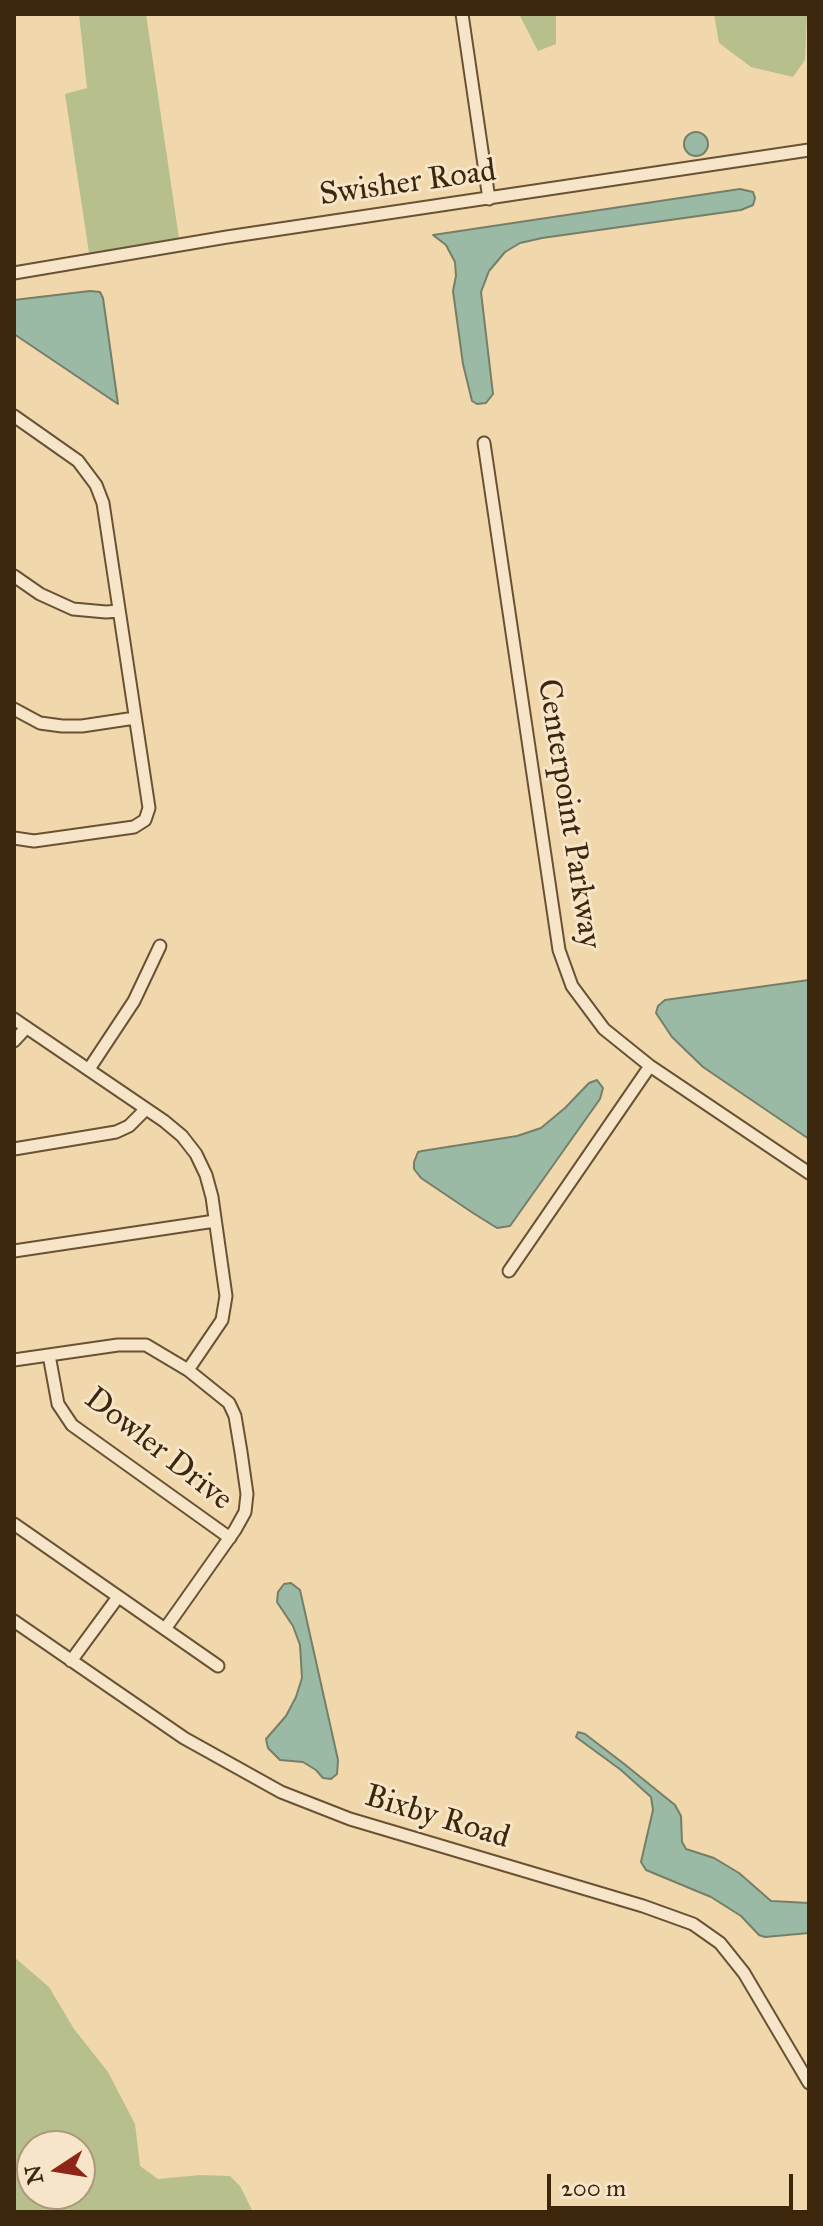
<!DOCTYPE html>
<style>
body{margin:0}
#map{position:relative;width:823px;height:2226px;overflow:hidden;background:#f1d7ac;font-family:"IM FELL Great Primer",serif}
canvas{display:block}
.frame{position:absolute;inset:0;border:16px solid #3c260c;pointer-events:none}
.north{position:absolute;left:16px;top:2130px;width:80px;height:80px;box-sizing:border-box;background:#f6e5c9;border:2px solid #ac997d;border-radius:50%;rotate:258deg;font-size:22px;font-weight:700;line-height:32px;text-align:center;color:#3c260c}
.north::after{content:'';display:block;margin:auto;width:28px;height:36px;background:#8f2418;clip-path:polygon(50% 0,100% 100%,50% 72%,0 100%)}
.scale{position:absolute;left:547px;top:2174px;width:246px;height:36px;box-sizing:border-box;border:4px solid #3c260c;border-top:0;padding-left:10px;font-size:24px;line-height:28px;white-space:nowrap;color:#3c260c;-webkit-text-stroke:6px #f6e5c9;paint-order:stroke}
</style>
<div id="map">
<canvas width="823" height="2226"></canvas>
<div class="frame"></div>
<div class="north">N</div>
<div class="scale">200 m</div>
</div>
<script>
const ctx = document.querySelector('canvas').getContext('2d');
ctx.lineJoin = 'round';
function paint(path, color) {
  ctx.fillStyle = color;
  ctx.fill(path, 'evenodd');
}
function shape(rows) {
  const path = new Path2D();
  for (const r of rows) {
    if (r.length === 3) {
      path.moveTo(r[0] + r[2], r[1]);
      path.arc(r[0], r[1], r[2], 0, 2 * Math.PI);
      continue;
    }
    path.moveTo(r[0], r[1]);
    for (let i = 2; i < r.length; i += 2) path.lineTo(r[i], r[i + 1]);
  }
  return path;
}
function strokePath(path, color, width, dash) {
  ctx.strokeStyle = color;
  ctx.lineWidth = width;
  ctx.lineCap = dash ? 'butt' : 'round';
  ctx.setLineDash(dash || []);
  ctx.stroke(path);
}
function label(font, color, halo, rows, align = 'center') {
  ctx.font = font + ' "IM FELL Great Primer",serif';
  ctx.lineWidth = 6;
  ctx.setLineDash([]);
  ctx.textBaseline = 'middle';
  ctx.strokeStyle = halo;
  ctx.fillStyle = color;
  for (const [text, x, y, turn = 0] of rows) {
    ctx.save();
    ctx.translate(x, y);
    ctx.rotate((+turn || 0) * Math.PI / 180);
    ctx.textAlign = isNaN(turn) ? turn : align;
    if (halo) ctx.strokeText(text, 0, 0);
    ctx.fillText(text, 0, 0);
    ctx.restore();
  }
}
paint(shape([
 [79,14,146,14,181,252,91,266,65,94,87,88],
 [519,14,556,14,556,44,538,51],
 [714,14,807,14,805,60,793,77,751,67,719,43],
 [14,1957,49,1987,74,2029,108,2072,135,2124,140,2166,158,2179,200,2175,230,2176,240,2186,253,2212,14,2212],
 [80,2146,80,2194,32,2194,32,2146]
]), '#b7bf8c');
const water = shape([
 [696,144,12],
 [740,189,753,192,755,198,753,205,741,210,542,238,520,243,505,252,489,271,481,292,493,394,486,403,477,404,472,401,463,364,453,291,456,276,455,262,446,245,433,235,740,189],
 [90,291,100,292,103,298,118,404,14,334,14,300,90,291],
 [809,980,809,1139,703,1067,672,1037,656,1013,658,1006,665,1000,809,980],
 [597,1080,603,1088,600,1099,510,1226,497,1228,473,1213,421,1178,414,1169,414,1162,418,1152,422,1151,517,1136,541,1128,565,1108,589,1083,597,1080],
 [291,1583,300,1590,338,1760,337,1774,331,1779,323,1778,316,1770,303,1762,280,1760,268,1748,266,1739,286,1716,296,1697,302,1678,300,1645,293,1626,277,1602,278,1592,284,1584,291,1583],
 [578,1732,585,1734,623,1763,675,1805,681,1816,682,1842,686,1849,714,1858,739,1873,771,1901,809,1903,809,1933,765,1937,759,1935,741,1916,711,1897,646,1870,641,1862,653,1810,651,1797,621,1770,576,1737,578,1732]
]);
paint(water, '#9bbaa5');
strokePath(water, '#757f68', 2);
const minor = shape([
 [462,14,489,199],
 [14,273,227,237,809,150],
 [14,416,78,461,96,485,103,503,149,808,145,820,134,827,34,841,14,838],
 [484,443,559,950,572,986,604,1029,650,1066,809,1173],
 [14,576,40,594,73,609,106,612,119,611],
 [14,709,40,723,62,726,82,726,135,718],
 [14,1019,164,1121,182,1136,196,1154,206,1175,212,1197,226,1296,222,1320,188,1370],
 [14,1041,26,1028],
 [89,1069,134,1001,160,946],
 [14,1149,116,1132,129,1126,146,1109],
 [14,1251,215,1221],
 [509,1271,650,1066],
 [49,1355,58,1404,72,1425,230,1538],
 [14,1360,118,1345,146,1345,188,1370,229,1403,235,1416,241,1452,247,1494,245,1512,235,1530,165,1629],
 [14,1524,218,1666],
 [14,1621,184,1738,281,1792,350,1819,643,1906,693,1924,720,1943,744,1973,809,2083],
 [71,1661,118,1597]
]);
strokePath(minor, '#695234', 15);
strokePath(minor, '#f6e5c9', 11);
label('32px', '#3c260c', '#f6e5c9', [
 ["Swisher Road",408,184,-8],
 ["Centerpoint Parkway",568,814,81],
 ["Dowler Drive",158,1450,38],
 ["Bixby Road",437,1818,17]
]);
</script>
